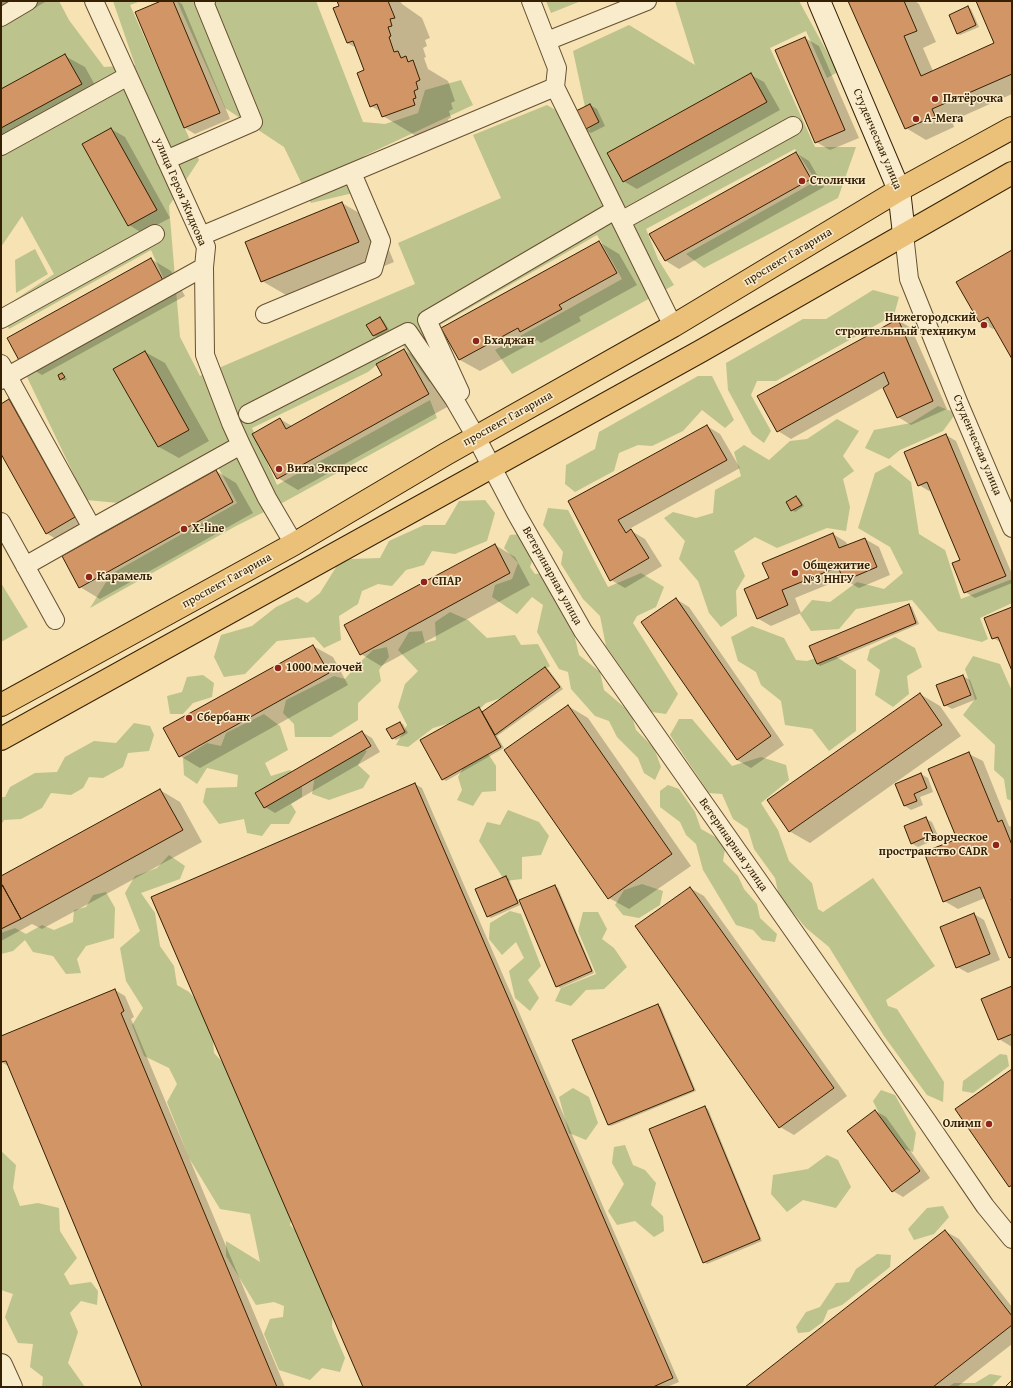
<!DOCTYPE html>
<meta charset="utf-8">
<style>
body{margin:0}
#map{position:relative;width:1013px;height:1388px;overflow:hidden;background:#f6e2b2;font-family:"Gentium Book Plus",serif}
canvas{display:block}
.frame{position:absolute;inset:0;border:2px solid #362004;pointer-events:none}
</style>
<div id="map">
<canvas width="1013" height="1388"></canvas>
<div class="frame"></div>
</div>
<script>
const ctx = document.querySelector('canvas').getContext('2d');
ctx.lineJoin = 'round';
function paint(path, color) {
  ctx.fillStyle = color;
  ctx.fill(path, 'evenodd');
}
function shape(rows) {
  const path = new Path2D();
  for (const r of rows) {
    path.moveTo(r[0], r[1]);
    for (let i = 2; i < r.length; i += 2) path.lineTo(r[i], r[i + 1]);
  }
  return path;
}
function strokePath(path, color, width, dash) {
  ctx.strokeStyle = color;
  ctx.lineWidth = width;
  ctx.lineCap = dash ? 'butt' : 'round';
  ctx.setLineDash(dash || []);
  ctx.stroke(path);
}
function label(font, color, halo, rows, align = 'center') {
  ctx.font = font + ' "Gentium Book Plus",serif';
  ctx.lineWidth = 3;
  ctx.setLineDash([]);
  ctx.textBaseline = 'middle';
  ctx.strokeStyle = halo;
  ctx.fillStyle = color;
  for (const [text, x, y, turn = 0] of rows) {
    ctx.save();
    ctx.translate(x, y);
    ctx.rotate((+turn || 0) * Math.PI / 180);
    ctx.textAlign = isNaN(turn) ? turn : align;
    if (halo) ctx.strokeText(text, 0, 0);
    ctx.fillText(text, 0, 0);
    ctx.restore();
  }
}
paint(shape([
 [1,1,59,1,69,20,104,67,135,65,113,1,141,1,130,5,199,160,169,206,180,337,200,376,415,284,398,243,501,198,473,135,547,105,590,130,573,51,629,25,695,65,675,1,799,1,838,72,827,78,806,31,770,48,815,147,856,147,838,198,704,268,686,254,816,181,795,149,646,229,658,259,674,285,512,374,495,350,622,279,597,235,440,325,454,360,429,382,402,344,368,372,252,428,277,485,430,400,437,418,284,502,236,526,90,608,111,574,237,503,217,465,119,503,86,500,26,375,170,293,151,250,9,329,1,309,54,274,22,216,1,247],
 [177,1,316,1,363,122,385,124,418,113,425,90,461,80,473,105,364,156,353,193,311,203,284,147,225,108],
 [546,1,581,1,551,13],
 [35,249,48,274,16,293,15,260],
 [873,290,899,297,894,315,776,381,757,381,751,395,771,431,764,443,752,434,728,390,726,363,803,319,826,319],
 [698,376,712,376,734,420,725,428,702,410,683,431,652,446,638,445,619,453,614,471,575,492,565,484,566,465,595,449,599,432],
 [938,406,956,413,943,431,900,450,889,459,865,448,874,430,911,423],
 [837,419,859,431,843,456,854,471,843,479,850,507,846,531,827,528,777,548,755,537,734,551,745,576,736,591,737,616,721,627,709,613,698,581,679,559,685,541,664,518,673,512,696,518,713,513,715,490,741,476,734,452,744,445,769,460,790,441,807,439],
 [890,465,911,482,919,534,945,550,961,599,1012,579,1012,603,980,618,988,639,982,642,938,631,912,600,856,609,839,629,811,631,800,614,812,600,830,602,857,582,884,589,903,573,890,547,858,528,875,473],
 [485,500,495,513,487,541,455,554,432,551,424,565,406,570,392,586,378,584,362,591,358,604,339,616,341,640,324,648,314,637,277,641,245,674,224,677,214,657,221,635,252,626,276,607,297,597,307,603,320,593,338,564,351,559,380,558,389,541,424,525,445,525,459,501],
 [548,508,568,510,608,587,641,573,664,587,656,607,637,616,633,623,678,694,666,714,652,712,606,646,600,616,583,599,561,564,563,552,543,525],
 [523,534,535,553,530,567,535,574,546,573,570,617,579,655,600,672,604,690,631,713,636,730,654,748,661,767,655,780,644,773,638,758,617,737,609,721,595,716,571,689,568,672,559,669,537,632,543,605,532,597,517,614,492,597,495,585,512,579,518,563,504,548,510,535],
 [1,583,28,627,1,642],
 [450,612,468,620,487,638,515,635,521,645,538,644,550,666,507,696,486,703,471,717,433,728,408,747,396,745,407,725,398,707,405,684,418,671,398,650,409,632,422,631,425,643,436,640,435,622],
 [752,626,784,638,796,660,807,661,831,653,856,670,856,731,829,751,812,729,785,725,781,701,761,685,756,672,738,661,731,637],
 [895,637,915,648,922,667,907,676,909,694,893,707,875,695,880,670,867,660,870,649],
 [387,647,389,657,379,670,381,681,358,703,358,720,331,737,295,737,294,724,283,713,286,700,334,676,345,679,357,665,373,650],
 [973,656,1000,664,1012,691,1012,801,1007,799,1004,779,994,770,995,745,963,715,975,699,965,669],
 [203,675,214,683,212,697,193,703,183,714,170,714,167,696,182,692,187,677],
 [264,714,280,726,288,750,265,763,271,776,290,770,302,780,302,797,291,804,296,812,289,824,271,824,262,836,247,833,244,819,219,824,203,802,206,788,237,787,238,775,207,768,197,784,184,775,183,758,207,743,221,746,226,733],
 [679,719,692,719,732,766,761,757,786,765,789,780,761,803,778,830,789,861,812,883,818,909,823,912,873,878,935,966,886,1000,888,1006,897,1009,944,1082,943,1102,927,1095,884,1036,829,947,806,928,779,896,775,878,754,849,748,829,733,819,722,794,709,793,670,735],
 [134,723,150,726,154,735,149,751,128,753,123,767,103,778,89,777,83,788,71,795,51,793,42,808,21,819,4,820,1,825,1,797,5,797,10,787,35,773,57,772,65,757,94,741,116,743],
 [356,746,367,751,358,765,370,776,363,788,329,800,312,794,316,769],
 [485,749,496,766,496,791,482,792,473,806,457,800,462,790,458,777,472,752],
 [668,785,679,789,695,812,701,829,717,838,725,849,723,861,738,876,744,889,757,904,760,918,777,934,775,942,762,940,753,930,736,925,703,870,696,844,686,835,680,822,660,807,660,791],
 [508,810,539,822,549,836,541,855,522,857,522,879,505,881,479,841,487,822,500,825],
 [169,855,185,866,180,879,141,893,155,913,160,946,174,966,177,985,189,992,211,1016,214,1053,239,1080,295,1205,290,1225,310,1245,333,1297,332,1327,345,1358,340,1372,322,1368,310,1380,279,1370,264,1334,270,1319,283,1317,284,1306,274,1302,256,1305,226,1256,226,1241,260,1262,250,1214,220,1209,189,1158,167,1102,177,1084,169,1068,144,1056,132,1025,143,1008,126,981,120,948,140,931,125,893,135,876,157,868],
 [642,884,663,891,660,905,639,918,623,915,615,905,624,890],
 [106,892,115,908,114,938,86,946,77,959,81,973,66,974,53,956,33,952,25,940,13,951,1,954,1,933,15,928,26,934,42,925,54,930,73,922,74,910,86,907,93,895],
 [510,911,521,914,541,966,528,980,539,998,530,1011,515,998,509,971,524,958,516,942,502,955,489,939,490,923],
 [583,912,598,912,607,929,602,939,614,948,627,967,604,989,586,990,571,1006,555,1001,561,988,596,974,578,931],
 [1000,1054,1007,1055,1009,1066,973,1093,962,1091,963,1081],
 [573,1088,589,1097,598,1123,586,1140,569,1133,559,1097],
 [881,1090,895,1095,916,1133,913,1152,895,1146,873,1101],
 [625,1145,633,1165,645,1170,656,1183,651,1205,663,1216,664,1231,654,1237,635,1221,617,1225,608,1211,624,1184,612,1163,614,1147],
 [1,1151,16,1165,13,1188,20,1206,38,1203,59,1208,60,1231,77,1258,64,1274,70,1285,91,1282,98,1291,97,1305,81,1301,70,1313,78,1332,68,1363,85,1387,42,1387,43,1377,30,1367,33,1344,18,1343,5,1317,13,1294,1,1290],
 [827,1155,838,1160,851,1187,836,1208,803,1200,787,1212,771,1194,773,1175,808,1169],
 [943,1206,949,1217,934,1234,914,1240,908,1229,927,1208],
 [877,1254,891,1255,890,1267,842,1305,828,1310,823,1322,809,1332,798,1333,796,1327,806,1312,820,1307,836,1283,849,1282,856,1269],
 [990,1374,1002,1376,991,1387,948,1387,954,1383,975,1383]
]), '#bdc38c');
paint(shape([
 [1,1,47,1,1,27],
 [164,1,177,1,182,4,230,119,195,134,185,128,136,13],
 [338,1,400,1,402,4,422,18,430,38,425,40,427,46,423,48,426,57,424,58,428,69,448,81,455,101,451,103,453,109,449,111,451,118,448,119,450,125,418,137,383,116,381,112,371,106,365,71,357,48,347,43],
 [849,1,915,1,919,4,936,42,923,48,933,71,996,44,976,1,1012,1,1012,94,952,121,954,127,926,140,906,128],
 [968,7,971,9,979,27,960,35,957,33],
 [805,38,819,46,859,138,830,150,816,142],
 [65,56,85,67,101,96,1,150,1,90],
 [751,75,764,82,780,110,637,189,623,181],
 [590,105,597,109,605,126,591,133,584,129],
 [111,129,125,137,170,218,142,233,129,225],
 [796,153,809,161,824,187,679,269,666,261,651,234],
 [342,203,378,224,394,262,298,302,262,281],
 [599,242,619,254,637,285,579,317,581,321,541,343,537,340,480,371,460,360,443,329],
 [1012,251,1012,357,995,328,993,329,979,321],
 [151,259,171,271,185,296,42,375,22,363],
 [380,318,383,320,389,330,377,337,374,336],
 [898,320,911,328,947,409,911,425,898,417,884,387,791,439,778,431],
 [404,350,424,362,449,406,298,490,278,478,280,419,292,426,383,375],
 [145,352,165,363,209,441,179,458,159,447,114,369],
 [62,374,67,379,64,381,61,379],
 [9,400,30,412,95,529,66,545,46,533,1,452,1,405],
 [707,426,720,434,740,468,631,528,633,532,645,539,662,566,625,588,611,580,569,502],
 [946,435,956,441,1012,574,1012,583,975,598,965,592,961,560,932,490,929,491,919,485],
 [216,471,236,483,253,513,100,599,80,587],
 [796,497,799,498,804,506,795,512,792,510],
 [833,534,846,542,848,546,865,539,879,547,890,575,859,588,845,580,844,578,795,598,801,613,771,626,757,618,770,579],
 [495,545,515,557,530,585,381,666,361,654],
 [676,599,689,607,784,745,751,768,737,760],
 [909,605,912,607,919,624,820,666,817,664],
 [1012,608,1012,668,1002,643,993,638],
 [313,646,333,657,348,685,200,768,180,756],
 [545,668,548,669,563,689,497,736,504,748,446,781,443,779,479,708,483,712],
 [963,676,970,680,977,699,952,709,945,705],
 [920,694,940,706,961,736,810,843,789,831],
 [568,706,588,718,691,866,629,909,609,898],
 [400,723,403,724,408,733,396,740,393,738,388,730],
 [362,732,372,738,380,752,275,813,265,807],
 [969,754,983,761,1009,826,1012,827,1012,959,1010,958,985,898,958,909,944,901,958,840],
 [921,774,928,778,933,792,920,797,923,805,911,810,905,806,896,784],
 [415,784,422,788,679,1382,667,1387,364,1387],
 [160,790,180,802,202,842,42,929,32,924,1,941,1,888,5,888,1,880,1,877],
 [925,818,932,822,939,838,918,847,911,843],
 [506,877,509,879,520,905,491,918,488,916],
 [555,886,558,888,594,973,560,988,557,986],
 [690,888,704,896,847,1096,794,1135,780,1127],
 [974,914,984,920,1000,960,968,973,957,967],
 [1012,987,1012,1047,999,1039],
 [115,990,125,996,134,1017,131,1019,285,1387,143,1387,10,1067,1,1062,1,1037],
 [658,1005,661,1007,696,1091,611,1126,608,1125],
 [705,1107,708,1109,762,1241,707,1264,704,1262],
 [876,1111,886,1117,930,1178,903,1197,893,1191],
 [945,1231,959,1239,1012,1307,1012,1344,957,1387,747,1387]
]), '#0003');
const building = shape([
 [161,1,173,1,220,113,184,128,135,12,161,1],
 [337,1,388,1,395,18,390,19,392,26,388,27,391,36,389,37,394,52,398,51,401,58,406,56,408,62,413,60,420,80,416,82,418,89,414,91,416,98,413,99,415,105,382,117,377,104,370,107,357,73,364,70,353,41,347,43,333,8,339,6,337,1],
 [848,1,904,1,917,31,904,36,921,76,994,43,976,1,1011,1,1012,3,1012,74,932,109,935,116,905,129,848,1],
 [968,6,976,25,957,34,949,15,968,6],
 [805,37,845,130,815,143,775,50,805,37],
 [65,54,82,84,1,128,1,89,65,54],
 [751,73,767,102,623,182,607,153,751,73],
 [590,104,599,122,584,130,574,112,590,104],
 [111,128,157,210,128,226,82,144,111,128],
 [796,152,811,179,665,261,649,234,796,152],
 [342,202,359,242,261,282,245,242,342,202],
 [599,241,617,273,559,305,562,309,520,332,518,328,459,360,441,328,599,241],
 [1012,250,1012,359,988,317,979,322,956,282,1012,250],
 [151,258,165,284,21,364,7,338,151,258],
 [380,317,387,329,373,336,366,325,380,317],
 [898,319,933,401,897,418,883,388,889,384,884,372,777,432,757,396,898,319],
 [404,349,429,394,277,479,252,434,280,418,286,429,382,375,376,364,404,349],
 [145,351,189,430,158,447,113,369,145,351],
 [62,373,65,377,60,380,58,375,62,373],
 [9,399,75,517,46,534,1,454,1,404,9,399],
 [707,425,727,460,618,520,626,533,631,529,649,558,610,581,568,501,707,425],
 [946,434,1006,576,964,593,952,563,960,560,927,482,918,486,904,452,946,434],
 [216,470,233,502,79,588,62,556,216,470],
 [796,496,802,505,791,511,786,502,796,496],
 [833,533,839,548,865,538,877,567,844,581,838,567,782,590,788,605,757,619,744,589,769,578,762,563,833,533],
 [495,544,510,573,360,655,344,625,495,544],
 [676,598,771,736,737,760,641,622,676,598],
 [909,604,916,623,817,664,809,646,909,604],
 [1012,607,1012,671,998,637,992,639,984,618,1012,607],
 [313,645,329,673,179,757,163,728,313,645],
 [545,667,560,687,495,735,482,712,545,667],
 [963,675,971,695,944,706,936,685,963,675],
 [920,693,942,725,789,832,767,800,920,693],
 [568,705,672,854,608,899,504,750,568,705],
 [479,707,501,747,442,780,420,740,479,707],
 [400,722,405,732,392,739,386,729,400,722],
 [362,731,371,746,264,808,255,793,362,731],
 [969,752,998,822,1002,820,1012,845,1012,898,1011,899,1012,902,1012,957,1009,958,980,887,943,902,924,852,957,839,928,769,969,752],
 [921,773,927,788,914,794,917,801,904,806,895,784,921,773],
 [415,783,673,1378,653,1387,363,1387,151,897,415,783],
 [160,789,183,830,21,919,1,883,1,876,160,789],
 [926,817,933,834,911,844,904,826,926,817],
 [506,876,518,903,487,917,475,889,506,876],
 [555,885,592,971,556,987,519,900,555,885],
 [3,886,21,919,1,929,1,887,3,886],
 [690,887,834,1088,779,1128,635,926,690,887],
 [974,913,990,954,956,968,940,927,974,913],
 [1012,986,1012,1034,998,1040,981,999,1012,986],
 [115,989,124,1011,121,1013,277,1387,142,1387,6,1061,1,1062,1,1036,115,989],
 [658,1004,694,1090,608,1125,572,1040,658,1004],
 [1012,1069,1012,1185,1009,1187,955,1109,1012,1069],
 [705,1106,760,1239,703,1263,649,1129,705,1106],
 [875,1110,920,1171,892,1192,847,1131,875,1110],
 [945,1230,1012,1316,1012,1325,933,1387,745,1387,945,1230]
]);
paint(building, '#d29666');
strokePath(building, '#362004', 1);
const minor = shape([
 [94,1,206,247,204,267,205,355,231,423,241,445,267,498,294,544],
 [531,1,557,68,555,87],
 [1,17,28,1],
 [547,41,647,1],
 [1,146,128,76],
 [166,160,253,122,204,2,206,1],
 [621,221,793,126],
 [904,234,909,279,959,404,1012,528],
 [201,236,555,87,673,326],
 [265,314,373,269,381,241,352,173],
 [1,319,155,234],
 [1,364,92,528,241,445],
 [1,380,204,267],
 [460,392,427,320,615,210],
 [248,414,408,332,454,399,476,437,516,513,583,631,927,1121,985,1206,1012,1239],
 [1,522,55,620],
 [25,566,92,528]
]);
const tertiary = shape([
 [1,1365,11,1387]
]);
const secondary = shape([
 [819,1,899,190,904,234]
]);
const primary = shape([
 [1,705,294,544,446,454,673,326,899,190,1012,128],
 [1,739,701,351,1012,173]
]);
strokePath(minor, '#665030', 20);
strokePath(tertiary, '#665030', 24);
strokePath(secondary, '#362004', 24);
strokePath(primary, '#362004', 24);
strokePath(minor, '#f9eccd', 18);
strokePath(tertiary, '#f9eccd', 22);
strokePath(secondary, '#f9eccd', 22);
strokePath(primary, '#ebc179', 22);
strokePath(shape([
 [1005,1387,1012,1380]
]), '#362004', 1);
for (const [x, y, r, color] of [
 [935,99,4,"#8f2418"],
 [916,119,4,"#8f2418"],
 [802,181,4,"#8f2418"],
 [984,325,4,"#8f2418"],
 [476,341,4,"#8f2418"],
 [279,469,4,"#8f2418"],
 [184,529,4,"#8f2418"],
 [795,573,4,"#8f2418"],
 [89,577,4,"#8f2418"],
 [424,582,4,"#8f2418"],
 [278,668,4,"#8f2418"],
 [189,718,4,"#8f2418"],
 [996,845,4,"#8f2418"],
 [989,1124,4,"#8f2418"]
]) {
  const dot = new Path2D();
  dot.arc(x, y, r, 0, 2 * Math.PI);
  ctx.fillStyle = color;
  ctx.fill(dot);
  strokePath(dot, '#f9eccd', 1.5);
}
label('bold 12px', '#362004', '#f9eccd', [
 ["Пятёрочка",943,99],
 ["А-Мега",924,119],
 ["Столички",810,181],
 ["Нижегородский",976,318,"right"],
 ["строительный техникум",976,332,"right"],
 ["Бхаджан",484,341],
 ["Вита Экспресс",287,469],
 ["X-line",192,529],
 ["Общежитие",803,566],
 ["№3 ННГУ",803,580],
 ["Карамель",97,577],
 ["СПАР",432,582],
 ["1000 мелочей",286,668],
 ["Сбербанк",197,718],
 ["Творческое",988,838,"right"],
 ["пространство CADR",988,852,"right"],
 ["Олимп",981,1124,"right"]
], 'left');
label('12px', '#362004', '#f9eccd', [
 ["Студенческая улица",877,139,67],
 ["улица Героя Жидкова",180,192,67],
 ["проспект Гагарина",788,257,-31],
 ["проспект Гагарина",508,419,-29],
 ["Студенческая улица",977,445,67],
 ["Ветеринарная улица",552,576,61],
 ["проспект Гагарина",227,581,-29],
 ["Ветеринарная улица",733,845,55]
]);
</script>
